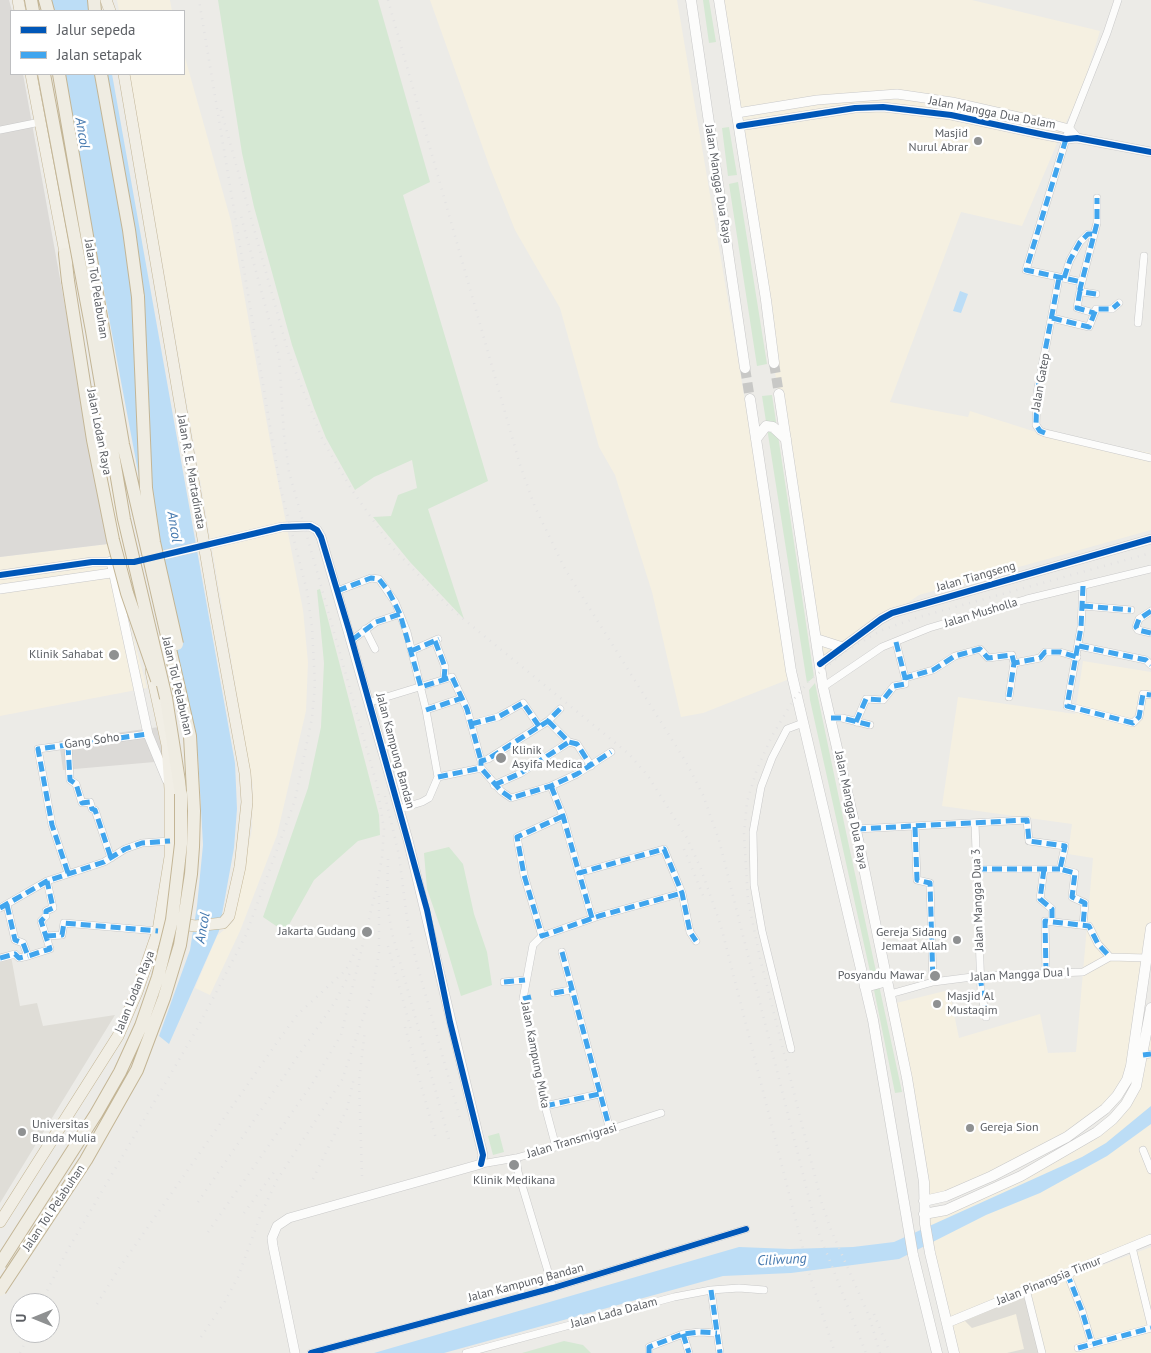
<!DOCTYPE html>
<style>
body{margin:0}
#map{position:relative;width:1151px;height:1353px;overflow:hidden;background:#ecebe7;font-family:"PT Sans",sans-serif}
canvas{display:block}
.legend{position:absolute;left:10px;top:10px;width:175px;height:65px;box-sizing:border-box;background:#fff;border:1px solid #bebfc1;margin:0;padding:6px 9px;list-style:none;font-size:15px;color:#5d6065}
.legend li{display:flex;align-items:center;gap:10px;height:25px}
.legend b{width:25px;border:1px solid #bebfc1}
.north{position:absolute;left:10px;top:1293px;width:50px;height:50px;box-sizing:border-box;background:#fff;border:1px solid #bebfc1;border-radius:50%;rotate:270deg;font-size:14px;font-weight:700;line-height:20px;text-align:center;color:#5d6065}
.north::after{content:'';display:block;margin:auto;width:18px;height:22px;background:#8f9192;clip-path:polygon(50% 0,100% 100%,50% 72%,0 100%)}
</style>
<div id="map">
<canvas width="1151" height="1353"></canvas>
<ul class="legend">
<li><b style="height:6px;background:#0057b8"></b>Jalur sepeda</li>
<li><b style="height:6px;background:#40a5ee"></b>Jalan setapak</li>
</ul>
<div class="north">U</div>
</div>
<script>
const ctx = document.querySelector('canvas').getContext('2d');
ctx.lineJoin = 'round';
function paint(path, color) {
  ctx.fillStyle = color;
  ctx.fill(path, 'evenodd');
}
function shape(rows) {
  const path = new Path2D();
  for (const r of rows) {
    path.moveTo(r[0], r[1]);
    for (let i = 2; i < r.length; i += 2) path.lineTo(r[i], r[i + 1]);
  }
  return path;
}
function strokePath(path, color, width, dash) {
  ctx.strokeStyle = color;
  ctx.lineWidth = width;
  ctx.lineCap = dash ? 'butt' : 'round';
  ctx.setLineDash(dash || []);
  ctx.stroke(path);
}
function label(font, color, halo, rows, align = 'center') {
  ctx.font = font + ' "PT Sans",sans-serif';
  ctx.lineWidth = 5;
  ctx.setLineDash([]);
  ctx.textBaseline = 'middle';
  ctx.strokeStyle = halo;
  ctx.fillStyle = color;
  for (const [text, x, y, turn = 0] of rows) {
    ctx.save();
    ctx.translate(x, y);
    ctx.rotate((+turn || 0) * Math.PI / 180);
    ctx.textAlign = isNaN(turn) ? turn : align;
    if (halo) ctx.strokeText(text, 0, 0);
    ctx.fillText(text, 0, 0);
    ctx.restore();
  }
}
paint(shape([
 [117,0,170,0,172,11,119,11],
 [430,0,677,0,792,678,703,713,681,717,652,592,615,475,599,447,560,308,515,230,489,165],
 [719,0,972,0,1100,31,1080,96,1066,122,1022,226,961,212,890,402,968,417,970,411,1039,433,1151,453,1151,530,919,595,819,664],
 [184,54,231,221,271,446,303,610,308,662,306,711,277,835,240,931,210,995,195,988,217,936,233,922,252,829,253,786,130,74,184,74],
 [108,544,147,688,0,716,0,557],
 [1083,661,1151,672,1151,929,1131,1066,1117,1096,1067,1137,924,1201,892,1004,949,990,959,1038,1040,1014,1048,1053,1076,1052,1093,858,1068,854,1072,824,942,806,958,697,1075,714],
 [1151,1007,1151,1239,966,1316,1151,1247,1151,1353,954,1353,924,1214,946,1210,1076,1144,1126,1104]
]), '#f5f0e1');
paint(shape([
 [0,0,9,0,12,11,11,74,23,74,108,544,0,557],
 [159,727,166,761,63,770,59,741]
]), '#dcdad7');
paint(shape([
 [11,956,20,1006,37,1003,43,1026,115,1015,0,1203,0,958],
 [1023,1297,1027,1303,1040,1353,1007,1353,1024,1349,1016,1314,972,1328,965,1321]
]), '#dfddd7');
paint(shape([
 [218,0,378,0,430,182,403,195,488,481,428,509,464,619,410,562,373,517,391,516,398,495,417,488,412,460,374,477,355,490,326,438,314,408,292,345,254,207,242,153],
 [703,0,709,0,716,42,709,43],
 [729,127,737,175,728,176,722,128],
 [738,182,767,364,757,366,729,184],
 [772,395,814,677,807,683,762,396],
 [320,589,379,815,380,835,358,841,314,880,285,932,263,917,308,788,321,727,324,663,317,590],
 [815,683,846,832,902,1092,895,1093,873,985,810,700,809,690],
 [449,847,463,864,474,914,487,952,492,985,461,996,442,932,427,889,424,853],
 [499,1133,504,1152,493,1155,488,1136],
 [564,1341,583,1345,591,1353,522,1353]
]), '#d5e8d3');
paint(shape([
 [50,0,94,0,98,11,52,11],
 [63,74,112,74,235,763,237,809,234,848,219,931,169,1044,159,1036,190,950,197,906,203,845,198,755,153,551],
 [960,291,968,294,961,313,953,311],
 [1151,1106,1151,1124,1107,1156,1040,1193,986,1215,899,1259,791,1273,723,1276,444,1353,374,1353,739,1247,790,1249,853,1247,894,1242,1082,1157,1106,1143]
]), '#bcddf6');
strokePath(shape([
 [774,363,779,394],
 [745,368,750,399]
]), '#c8c8c6', 10, [10, 5]);
const minor = shape([
 [0,130,40,122],
 [1059,278,1037,393,1036,425,1040,431,1045,433,1151,458],
 [1064,278,1070,260,1080,242,1088,234,1093,234],
 [1082,282,1026,270,1069,129,1107,33,1118,0],
 [1080,291,1077,308,1094,313],
 [1096,294,1082,292,1080,289,1097,223,1097,198],
 [1052,318,1089,327,1096,309,1112,309,1119,303],
 [1138,323,1144,256],
 [1083,586,1081,627,1067,706,1133,723,1139,717,1143,694,1151,695],
 [337,591,371,578,379,579,395,602,407,632,426,710,438,777,429,798,422,802,399,809],
 [1083,606,1131,610],
 [1151,611,1139,619,1136,627,1138,630,1151,633],
 [365,629,375,649],
 [352,640,376,622,400,614],
 [435,641,445,667,444,679],
 [896,642,905,678],
 [1079,646,1146,660,1151,665],
 [411,651,438,639],
 [823,687,882,647,929,628,1027,599,1151,569],
 [1009,697,1014,663,1040,658,1045,652,1060,652,1077,657],
 [370,702,452,677,467,709,481,761],
 [560,709,548,721,488,759,481,761,481,768,501,791,511,798,551,786,577,774,611,752],
 [426,710,462,698],
 [831,718,842,718,870,725],
 [548,721,569,742,577,744,591,766],
 [856,722,866,699,883,700,894,686,905,684,905,678,933,670,955,656,980,649,988,658,1012,655,1014,663],
 [471,724,498,717,523,703,539,726],
 [68,745,70,780,76,784,82,803,90,802,92,809,95,810,111,858],
 [438,777,481,768],
 [494,785,521,773,569,742],
 [551,786,563,816,579,873],
 [975,823,981,991,986,1017],
 [915,827,917,880,930,883,933,982],
 [856,829,1027,820,1029,841,1065,846,1060,869,1075,873,1072,897,1085,903,1083,925],
 [977,869,1060,869],
 [1044,869,1040,899,1052,909,1052,921],
 [68,873,52,825,38,749,148,734],
 [7,905,15,940,23,943,28,956,50,949,41,921,46,916,46,911,53,908,47,881],
 [0,908,47,881,104,862,125,849,142,843,170,841],
 [592,918,579,873,664,849,682,893,690,932,696,941],
 [46,936,62,935,64,923,158,931],
 [542,936,524,875,517,837,563,816],
 [562,952,610,1130],
 [0,958,15,954,19,958,28,956],
 [1046,973,1045,921,1089,926,1098,944,1110,957],
 [504,982,525,980],
 [554,993,571,990],
 [890,994,933,982,980,976,1083,972,1110,957,1147,958],
 [791,1049,762,931,754,885,753,832,761,787,772,758,787,729,803,723],
 [1143,1055,1151,1054],
 [545,1106,599,1094],
 [556,1147,545,1106,523,999,533,945,542,936,599,916,682,893],
 [1143,1150,1151,1170],
 [516,1158,518,1172,553,1288],
 [481,1164,516,1158,556,1147,661,1113],
 [1132,1247,1151,1325],
 [1067,1273,1082,1311,1092,1344],
 [1026,1289,1042,1353],
 [711,1290,720,1353],
 [683,1334,689,1353],
 [1078,1348,1151,1328],
 [311,1353,553,1288,746,1229],
 [466,1353,674,1297,711,1290,739,1288,764,1290],
 [649,1353,649,1347,683,1334,700,1332,717,1333]
]);
const tertiary = shape([
 [737,113,817,100,897,94,952,102,1054,125,1069,129,1077,138],
 [739,126,855,108,883,107,951,115,1045,135,1066,139,1077,138,1151,152],
 [111,561,148,734,167,780],
 [0,575,92,562,134,562,282,527,310,526,317,530,321,537,408,840,483,1155,481,1164,289,1218,277,1226,272,1238,273,1246,295,1353],
 [0,589,118,572],
 [820,664,881,619,892,613,1151,539],
 [947,1323,1151,1239]
]);
const secondary = shape([
 [691,0,745,368],
 [719,0,766,300,774,363],
 [779,394,823,687,859,844,907,1078,924,1182,925,1224,930,1253,954,1353],
 [750,399,791,671,873,1020,913,1255,937,1353],
 [756,439,766,426,773,427,786,439],
 [816,639,841,647],
 [865,987,887,981],
 [924,1201,946,1196,992,1176,1067,1137,1105,1109,1117,1096,1127,1080,1131,1066,1151,928],
 [924,1214,946,1210,1021,1176,1097,1132,1113,1119,1126,1104,1136,1086,1151,1008]
]);
const trunk = shape([
 [18,0,20,11],
 [106,0,110,11],
 [31,74,67,263],
 [124,74,214,603,245,773,247,802,240,867,229,916,223,923,195,926,175,923],
 [91,392,129,577],
 [0,1222,118,1036,137,992,158,931,170,857,170,789,167,745,151,671]
]);
const motorway = shape([
 [31,0,33,11],
 [45,0,48,11],
 [94,0,95,11],
 [101,74,129,230,138,297],
 [65,254,68,281],
 [166,698,181,794]
]);
strokePath(minor, '#c9c9c9', 8);
strokePath(tertiary, '#c9c9c9', 10);
strokePath(secondary, '#c8c8c8', 11);
strokePath(trunk, '#c3b595', 12);
strokePath(motorway, '#c3b595', 14);
strokePath(minor, '#fcfcfb', 7);
strokePath(tertiary, '#fcfcfb', 9);
strokePath(secondary, '#fcfcfb', 10);
strokePath(trunk, '#f1eee5', 11);
strokePath(motorway, '#efece2', 12);
strokePath(shape([
 [388,0,520,465,535,507,565,569,686,762,703,795,719,840,816,1226,866,1353],
 [221,110,289,355,323,441,352,490,391,546,450,608,629,754,648,776,687,838,701,869,721,926,810,1276,835,1353],
 [385,796,399,855,408,926,417,964,461,1122],
 [684,849,705,900],
 [388,859,387,903,392,933,450,1143],
 [388,946,412,1033],
 [405,1027,436,1139],
 [362,1176,359,1081,365,1030],
 [313,1179,347,1109,354,1078],
 [198,1202,335,1002,351,971],
 [244,1213,277,1168],
 [208,1232,312,1084,341,1035,375,894,382,858,384,829,377,785,289,472,284,435,279,356,241,216],
 [41,1303,67,1251,197,1029,246,935,295,800,312,718,315,685,312,627,307,591,280,486,199,0],
 [97,1304,120,1267,278,1041,298,1014,346,970,357,948],
 [874,1314,890,1353],
 [201,1337,224,1303,238,1277,261,1214,277,1180,342,1080,372,991,379,953,379,896],
 [20,1353,30,1333],
 [880,1353,869,1316,831,1230,822,1204,760,958,748,900,744,834,747,802,757,769,772,736,794,699,810,680,846,651,882,630,919,617,1151,553]
]), '#e3e2e2', 2.5, [1, 6]);
const motorwayBridge = shape([
 [44,74,92,331,124,519,166,698],
 [68,281,93,440,113,540,127,593,157,680],
 [138,297,146,488,154,542,177,644],
 [0,1264,96,1114,120,1072,141,1026,158,977,172,920,181,844,181,794],
 [0,1290,86,1160,137,1070,164,998,180,945,191,874,193,847,194,811,190,736,123,444,59,74]
]);
strokePath(motorwayBridge, '#c3b595', 14, []);
strokePath(motorwayBridge, '#efece2', 12);
strokePath(shape([
 [1066,139,1026,270,1082,282],
 [1064,278,1070,260,1080,242,1088,234,1093,234],
 [1080,291,1077,308,1094,313],
 [1096,294,1082,292,1080,289,1097,223,1097,198],
 [1052,318,1089,327,1096,309,1112,309,1119,303],
 [1045,433,1040,431,1036,425,1037,393,1059,278],
 [1083,586,1081,627,1067,706,1133,723,1139,717,1143,694,1151,695],
 [337,591,371,578,379,579,389,592,400,614,421,687,452,677,467,709,481,761],
 [1083,606,1131,610],
 [1151,611,1139,619,1136,627,1138,630,1151,633],
 [352,640,376,622,400,614],
 [435,641,445,667,444,679],
 [896,642,905,678],
 [1079,646,1146,660,1151,665],
 [411,651,439,639],
 [1009,697,1014,663,1040,658,1045,652,1060,652,1077,657],
 [560,709,548,721,488,759,481,761,481,768,501,791,511,798,551,786,577,774,611,752],
 [426,710,462,698],
 [831,718,842,718,870,725],
 [548,721,569,742,577,744,591,766],
 [856,722,866,699,883,700,894,686,905,684,905,678,933,670,955,656,980,649,988,658,1012,655,1014,663],
 [471,724,498,717,523,703,539,726],
 [68,745,70,780,76,784,82,803,90,802,92,809,95,810,111,858],
 [438,777,481,768],
 [494,785,521,773,569,742],
 [551,786,563,816,579,873],
 [563,816,517,837,524,875,542,936,599,916,682,893],
 [915,827,917,880,930,883,933,982],
 [856,829,1027,820,1029,841,1065,846,1060,869,1075,873,1072,897,1085,903,1083,925],
 [977,869,1060,869],
 [1044,869,1040,899,1052,909,1052,921],
 [68,873,52,825,38,749,148,734],
 [7,905,15,940,23,943,28,956,50,949,41,921,46,916,46,911,53,908,47,881],
 [0,908,47,881,104,862,125,849,142,843,170,841],
 [592,918,579,873,664,849,682,893,690,932,696,941],
 [46,936,62,935,64,923,158,931],
 [562,952,610,1130],
 [0,958,15,954,19,958,28,956],
 [1046,973,1045,921,1089,926,1098,944,1110,957],
 [980,976,986,1017],
 [504,982,525,980],
 [554,993,571,990],
 [523,999,531,997],
 [1143,1055,1151,1054],
 [545,1106,599,1094],
 [1067,1273,1082,1311,1092,1344],
 [711,1290,720,1353],
 [683,1334,689,1353],
 [1078,1348,1151,1328],
 [649,1353,649,1347,683,1334,700,1332,717,1333]
]), '#40a5ee', 5, [10, 5]);
strokePath(shape([
 [739,126,855,108,883,107,951,115,1045,135,1066,139,1077,138,1151,152],
 [0,575,92,562,134,562,282,527,310,526,317,530,321,537,349,630,427,910,450,1022,483,1155,481,1164],
 [820,664,881,619,892,613,1151,539],
 [311,1353,553,1288,746,1229]
]), '#0057b8', 6);
for (const [x, y, r, color] of [
 [978,141,5,"#8f9192"],
 [114,655,6,"#8f9192"],
 [501,758,6,"#8f9192"],
 [367,932,6,"#8f9192"],
 [957,940,5,"#8f9192"],
 [935,976,6,"#8f9192"],
 [937,1004,5,"#8f9192"],
 [970,1128,5,"#8f9192"],
 [22,1132,5,"#8f9192"],
 [514,1165,6,"#8f9192"]
]) {
  const dot = new Path2D();
  dot.arc(x, y, r, 0, 2 * Math.PI);
  ctx.fillStyle = color;
  ctx.fill(dot);
  strokePath(dot, '#fff', 2);
}
label('12px', '#5d6065', '#fff', [
 ["Jalan Mangga Dua Dalam",992,113,11],
 ["Jalan Mangga Dua Raya",718,184,81],
 ["Jalan Tol Pelabuhan",96,289,81],
 ["Jalan Gatep",1041,382,-80],
 ["Jalan Lodan Raya",99,432,79],
 ["Jalan R. E. Martadinata",191,472,80],
 ["Jalan Tiangseng",976,577,-16],
 ["Jalan Musholla",981,613,-17],
 ["Jalan Tol Pelabuhan",177,686,77],
 ["Gang Soho",92,741,-8],
 ["Jalan Kampung Bandan",395,751,75],
 ["Jalan Mangga Dua Raya",851,810,78],
 ["Jalan Mangga Dua 3",978,900,-92],
 ["Jalan Mangga Dua I",1020,975,-3],
 ["Jalan Lodan Raya",135,992,-68],
 ["Jalan Kampung Muka",535,1055,79],
 ["Jalan Transmigrasi",572,1141,-17],
 ["Jalan Tol Pelabuhan",54,1208,-56],
 ["Jalan Pinangsia Timur",1049,1281,-22],
 ["Jalan Kampung Bandan",526,1283,-15],
 ["Jalan Lada Dalam",614,1313,-15]
]);
label('12px', '#5d6065', '#fff', [
 ["Masjid",968,134],
 ["Nurul Abrar",968,148],
 ["Klinik Sahabat",103,655],
 ["Klinik",512,751,"left"],
 ["Asyifa Medica",512,765,"left"],
 ["Jakarta Gudang",356,932],
 ["Gereja Sidang",947,933],
 ["Jemaat Allah",947,947],
 ["Posyandu Mawar",924,976],
 ["Masjid Al",947,997,"left"],
 ["Mustaqim",947,1011,"left"],
 ["Universitas",32,1125,"left"],
 ["Bunda Mulia",32,1139,"left"],
 ["Gereja Sion",980,1128,"left"],
 ["Klinik Medikana",514,1181,"center"]
], 'right');
label('italic 14px', '#4478ae', '#fff', [
 ["Ancol",82,133,81],
 ["Ancol",174,527,81],
 ["Ancol",203,928,-80],
 ["Ciliwung",782,1260,-3]
]);
</script>
